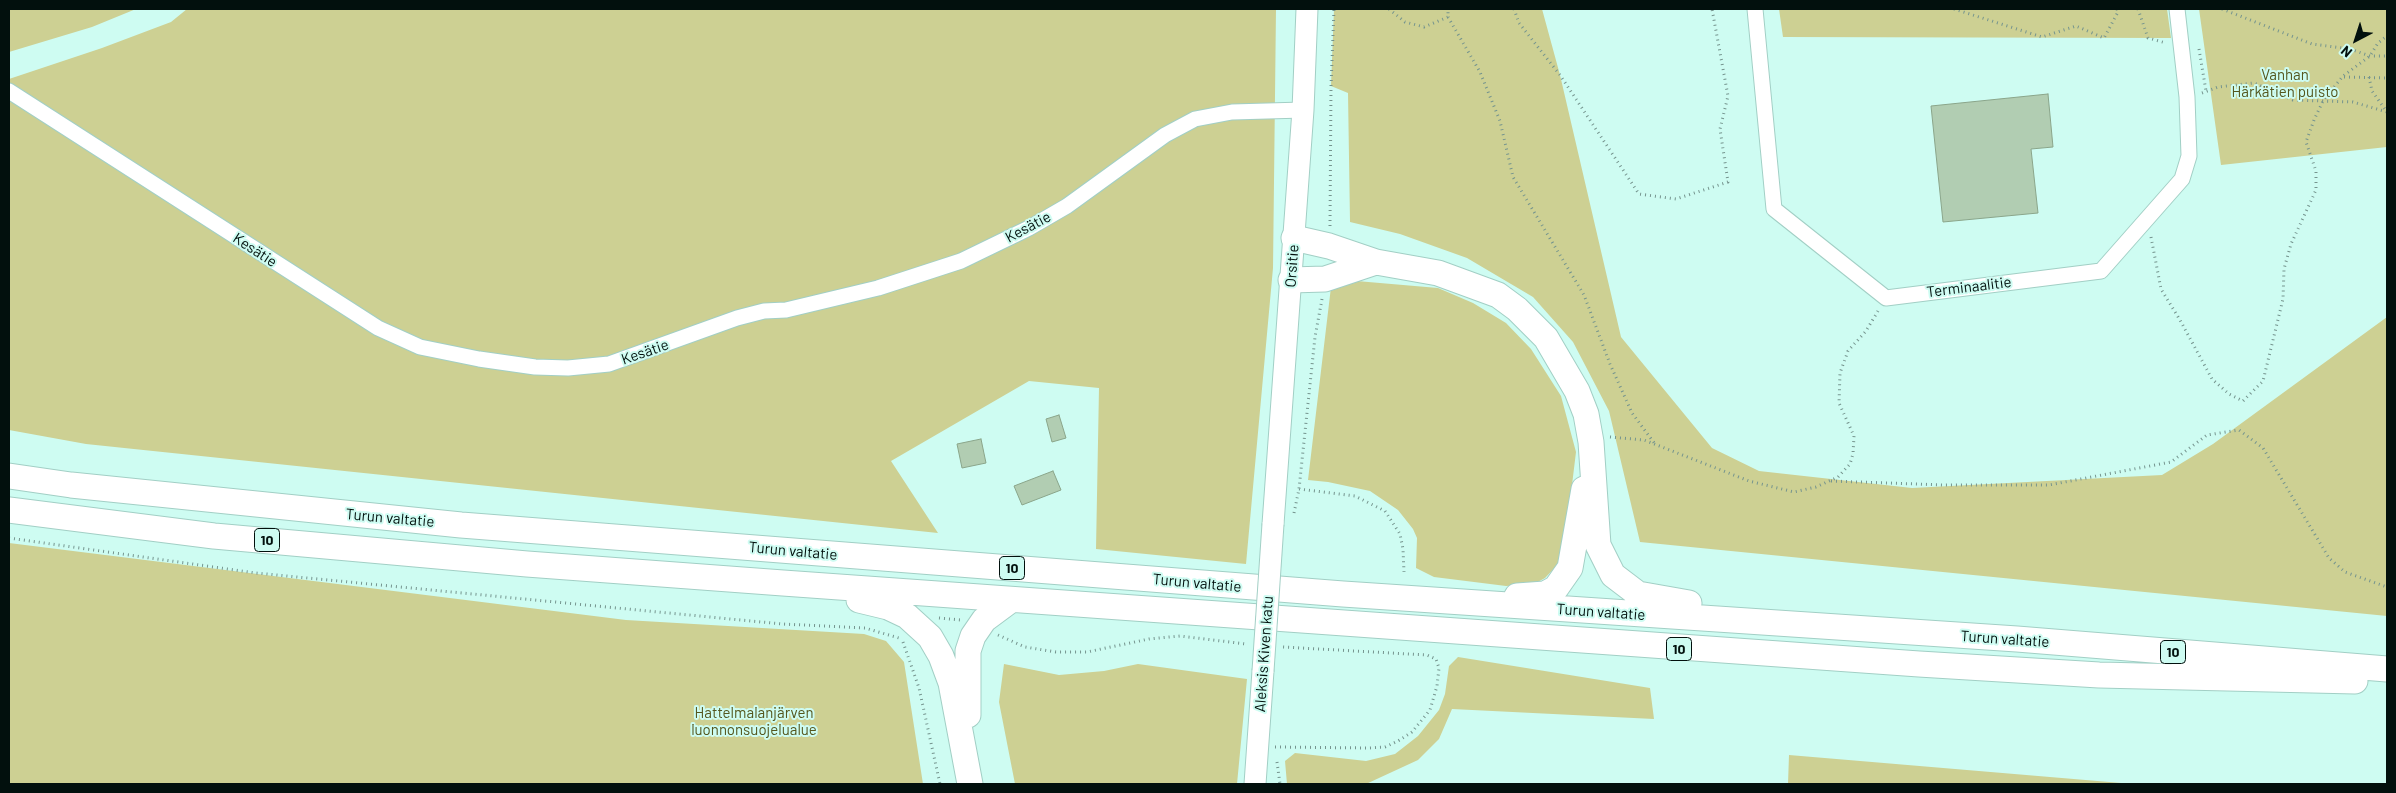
<!DOCTYPE html>
<meta charset="utf-8">
<style>
body{margin:0}
#map{position:relative;width:2396px;height:793px;overflow:hidden;background:#cefcf2;font-family:Barlow,sans-serif}
canvas{display:block}
.frame{position:absolute;inset:0;border:10px solid #02100d;pointer-events:none}
.north{position:absolute;left:2331px;top:15px;width:50px;height:50px;-webkit-text-stroke:4px #cefcf2;paint-order:stroke;rotate:220deg;font-size:14px;font-weight:700;line-height:20px;text-align:center;color:#02100d}
.north::after{content:'';display:block;margin:auto;width:18px;height:22px;background:#02100d;clip-path:polygon(50% 0,100% 100%,50% 72%,0 100%)}
</style>
<div id="map">
<canvas width="2396" height="793"></canvas>
<div class="frame"></div>
<div class="north">N</div>
</div>
<script>
const ctx = document.querySelector('canvas').getContext('2d');
ctx.lineJoin = 'round';
function paint(path, color) {
  ctx.fillStyle = color;
  ctx.fill(path, 'evenodd');
}
function shape(rows) {
  const path = new Path2D();
  for (const r of rows) {
    path.moveTo(r[0], r[1]);
    for (let i = 2; i < r.length; i += 2) path.lineTo(r[i], r[i + 1]);
  }
  return path;
}
function strokePath(path, color, width, dash) {
  ctx.strokeStyle = color;
  ctx.lineWidth = width;
  ctx.lineCap = dash ? 'butt' : 'round';
  ctx.setLineDash(dash || []);
  ctx.stroke(path);
}
function label(font, color, halo, rows, align = 'center') {
  ctx.font = font + ' Barlow,sans-serif';
  ctx.lineWidth = 4;
  ctx.setLineDash([]);
  ctx.textBaseline = 'middle';
  ctx.strokeStyle = halo;
  ctx.fillStyle = color;
  for (const [text, x, y, turn = 0] of rows) {
    ctx.save();
    ctx.translate(x, y);
    ctx.rotate((+turn || 0) * Math.PI / 180);
    ctx.textAlign = isNaN(turn) ? turn : align;
    if (halo) ctx.strokeText(text, 0, 0);
    ctx.fillText(text, 0, 0);
    ctx.restore();
  }
}
paint(shape([
 [9,9,136,9,92,27,9,52],
 [187,9,1276,9,1273,268,1246,564,1096,549,1099,388,1029,381,891,461,938,533,86,444,9,430,9,79,102,48,171,22],
 [1334,9,1542,9,1560,75,1621,337,1712,448,1759,471,1912,488,2162,475,2213,444,2387,317,2387,616,1640,542,1609,411,1573,342,1533,297,1467,258,1400,234,1350,222,1348,93,1331,86],
 [1779,9,2167,9,2171,38,1783,37],
 [2199,9,2387,9,2387,147,2221,165],
 [1345,280,1438,288,1473,303,1506,323,1531,349,1561,396,1576,452,1563,559,1545,578,1534,584,1506,586,1434,577,1416,568,1417,538,1413,529,1398,510,1370,491,1328,482,1308,480,1331,287],
 [9,543,626,620,864,634,886,641,904,662,923,784,9,784],
 [1458,657,1650,688,1654,719,1452,709,1439,739,1418,760,1366,784,1287,784,1285,761,1295,753,1366,761,1395,754,1418,736,1439,710,1445,694,1449,666],
 [1004,664,1059,675,1104,671,1138,664,1247,679,1237,784,1015,784,999,702],
 [1789,755,2133,784,1788,784]
]), '#cdd093');
const building = shape([
 [2048,94,2053,147,2031,149,2038,213,1943,222,1931,106,2048,94],
 [1059,415,1066,438,1052,442,1046,419,1059,415],
 [981,439,986,463,962,468,957,444,981,439],
 [1053,471,1061,490,1022,505,1014,486,1053,471]
]);
paint(building, '#b1cdb2');
strokePath(building, '#8aa58a', 1);
const minor = shape([
 [1755,9,1774,209,1886,298,2101,271,2182,179,2189,156,2187,97,2177,9],
 [9,91,378,328,420,347,479,359,535,367,568,368,609,364,737,318,764,311,786,310,878,288,961,261,1029,228,1067,206,1165,135,1195,119,1232,112,1303,110]
]);
const secondary = shape([
 [1273,524,1303,110,1307,9],
 [1255,784,1263,671]
]);
const trunk = shape([
 [1294,238,1329,246,1376,262,1438,273,1498,295,1517,309,1546,338,1577,391,1586,414,1591,442,1598,545,1613,575,1638,594,1689,603],
 [1291,280,1325,279,1376,262],
 [9,476,71,485,461,525,1343,594,2017,639,2387,669],
 [9,510,214,536,527,564,783,583,1919,664,2099,675,2355,681],
 [1517,596,1545,594,1556,588,1570,568,1584,489],
 [859,600,888,607,907,616,930,637,941,656,951,683,970,784],
 [968,715,968,651,973,636,984,620,1011,600]
]);
strokePath(minor, '#a2cfc5', 17);
strokePath(secondary, '#a2cfc5', 23);
strokePath(trunk, '#a2cfc5', 27);
strokePath(shape([
 [1389,9,1405,22,1424,27,1448,17,1448,9],
 [1514,9,1519,23,1560,75,1639,194,1676,199,1728,182,1720,129,1728,96,1712,9],
 [1954,9,2042,37,2076,26,2104,38,2118,12,2117,9],
 [2138,9,2148,38,2166,43],
 [2222,9,2312,44,2350,49,2370,56,2387,56],
 [1448,17,1480,72,1500,121,1513,177,1584,295,1610,364,1632,413,1655,444],
 [2199,49,2206,91],
 [2344,77,2387,78],
 [2369,77,2372,91,2387,112],
 [2202,93,2218,87,2254,83,2293,100,2353,102,2387,112],
 [1330,226,1331,86,1334,9],
 [2151,237,2161,289,2180,320,2212,379,2229,394,2243,401,2263,381,2283,299,2284,269,2291,244,2316,190,2316,171,2306,142,2314,120,2323,101,2343,76,2370,56,2378,43,2387,36],
 [1610,437,1644,440,1749,481,1794,492,1816,487,1838,477,1850,464,1853,454,1854,436,1839,403,1840,373,1848,351,1866,331,1878,311],
 [1831,481,1944,485,2049,485,2171,462,2207,435,2239,430,2263,448,2329,558,2345,572,2387,587],
 [1299,489,1355,496,1385,511,1400,534,1403,549,1404,572],
 [1294,513,1299,489,1315,337,1322,299],
 [9,538,256,573,782,624,865,628,899,638],
 [939,618,961,620],
 [998,635,1025,647,1056,652,1087,652,1149,639,1180,636,1246,644],
 [903,642,919,688,940,784],
 [1275,747,1369,748,1385,747,1398,741,1412,732,1430,710,1437,686,1439,668,1436,659,1427,655,1283,647],
 [1277,762,1280,784]
]), '#75948e', 3, [1, 4]);
strokePath(minor, '#fff', 15);
strokePath(secondary, '#fff', 21);
strokePath(trunk, '#fff', 25);
const secondaryBridge = shape([
 [1263,671,1273,524]
]);
strokePath(secondaryBridge, '#a2cfc5', 23, []);
strokePath(secondaryBridge, '#fff', 21);
for (const [x, y, w] of [
 [267,540,25],
 [1012,568,25],
 [1679,649,25],
 [2173,652,25]
]) {
  const box = new Path2D();
  box.roundRect(x - w / 2, y - 11.5, w, 23, 4);
  ctx.fillStyle = '#cefcf2';
  ctx.fill(box);
  strokePath(box, '#02100d', 1);
}
label('bold 14px', '#02100d', null, [
 ["10",267,540],
 ["10",1012,568],
 ["10",1679,649],
 ["10",2173,652]
]);
label('15px', '#54561d', '#cefcf2', [
 ["Vanhan",2285,75],
 ["Härkätien puisto",2285,92],
 ["Hattelmalanjärven",754,713],
 ["luonnonsuojelualue",754,730]
]);
label('15px', '#02100d', '#cefcf2', [
 ["Kesätie",1028,227,-28],
 ["Kesätie",255,250,33],
 ["Orsitie",1292,266,-86],
 ["Terminaalitie",1969,287,-7],
 ["Kesätie",645,352,-19],
 ["Turun valtatie",390,518,5],
 ["Turun valtatie",793,551,5],
 ["Turun valtatie",1197,583,5],
 ["Turun valtatie",1601,612,4],
 ["Turun valtatie",2005,639,4],
 ["Aleksis Kiven katu",1264,654,-86]
]);
</script>
